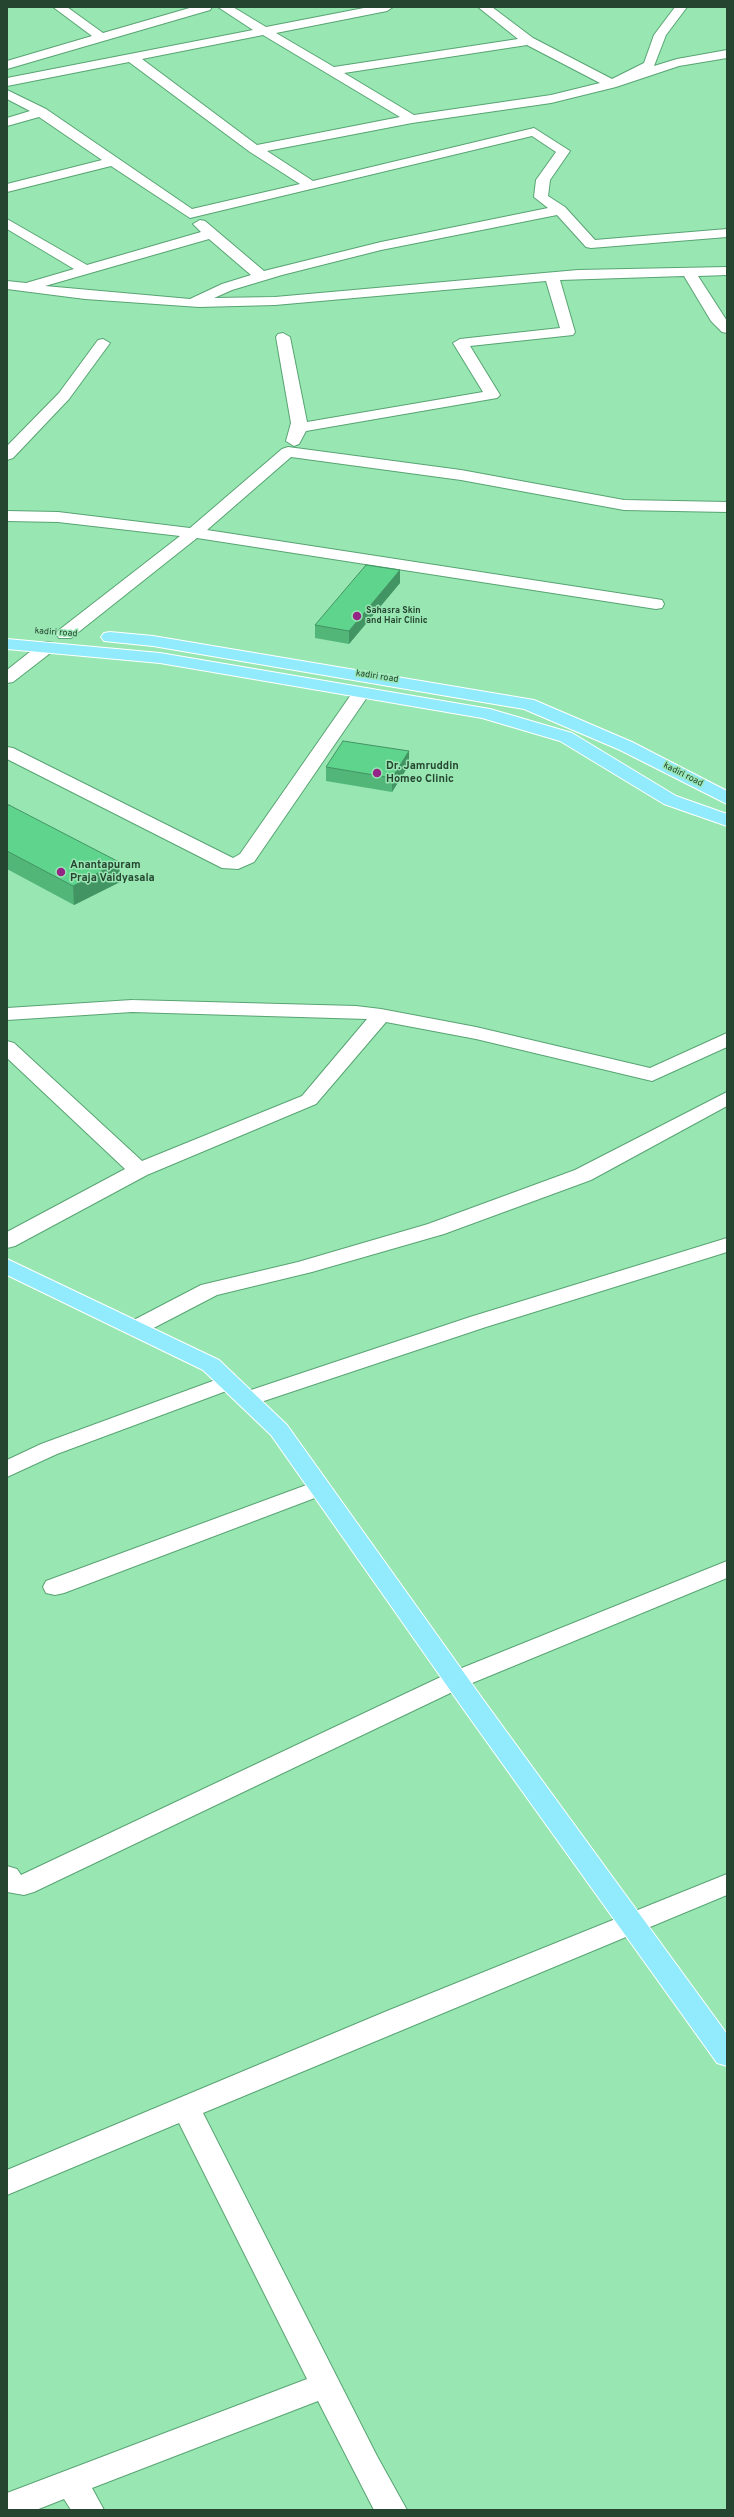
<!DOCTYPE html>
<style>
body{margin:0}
#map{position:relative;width:734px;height:2517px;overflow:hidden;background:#98e6b2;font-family:Overpass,sans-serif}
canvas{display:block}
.frame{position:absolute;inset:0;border:8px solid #254530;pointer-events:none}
</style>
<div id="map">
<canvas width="734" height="2517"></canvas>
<div class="frame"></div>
</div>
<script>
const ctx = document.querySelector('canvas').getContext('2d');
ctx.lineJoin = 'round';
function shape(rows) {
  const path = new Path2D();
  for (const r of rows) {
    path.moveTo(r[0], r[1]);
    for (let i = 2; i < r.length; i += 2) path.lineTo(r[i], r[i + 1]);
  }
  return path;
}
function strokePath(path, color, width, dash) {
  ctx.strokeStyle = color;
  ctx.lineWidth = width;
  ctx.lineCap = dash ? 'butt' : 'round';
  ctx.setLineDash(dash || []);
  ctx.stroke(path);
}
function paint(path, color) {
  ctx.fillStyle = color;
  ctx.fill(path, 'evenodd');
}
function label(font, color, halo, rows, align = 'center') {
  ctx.font = font + ' Overpass,sans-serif';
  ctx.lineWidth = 3;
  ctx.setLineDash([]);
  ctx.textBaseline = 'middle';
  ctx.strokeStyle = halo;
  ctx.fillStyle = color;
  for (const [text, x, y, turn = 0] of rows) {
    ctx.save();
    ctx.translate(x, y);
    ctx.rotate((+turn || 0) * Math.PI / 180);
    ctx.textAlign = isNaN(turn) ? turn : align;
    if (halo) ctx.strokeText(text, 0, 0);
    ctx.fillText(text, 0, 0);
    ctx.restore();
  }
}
const minor = shape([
 [53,7,67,7,103,33,193,7,212,7,210,10,7,69,7,61,92,36,53,7],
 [218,7,233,7,266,27,369,7,393,7,387,11,276,33,334,67,518,39,478,7,492,7,533,38,612,79,644,63,654,35,675,7,687,7,666,35,654,66,677,59,727,50,727,58,679,66,616,87,551,103,412,123,267,151,313,181,534,128,570,151,550,180,548,196,565,207,595,240,727,229,727,237,591,248,586,247,557,215,381,250,282,275,232,290,214,298,275,297,578,270,727,267,727,275,698,276,727,321,727,333,722,332,711,321,684,276,560,280,575,332,573,335,470,346,500,395,497,398,306,431,299,444,294,446,286,441,291,423,276,337,278,334,283,333,290,337,307,422,483,392,453,343,460,339,560,328,546,281,275,305,199,307,85,299,7,289,7,281,26,283,74,269,7,229,7,219,87,265,201,232,193,224,200,220,205,221,264,271,381,242,548,208,534,197,536,180,556,152,532,136,190,218,111,166,7,192,7,184,102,160,39,117,7,126,7,118,30,111,7,99,7,90,46,109,192,209,300,184,250,152,129,62,7,86,7,78,253,30,218,7],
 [263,35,400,117,257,145,142,59,263,35],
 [527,45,600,83,551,95,414,115,344,73,527,45],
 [209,239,251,275,222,284,190,299,45,286,209,239],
 [103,339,110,343,69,399,13,458,7,460,7,446,59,393,98,340,103,339],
 [288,447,461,470,624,500,727,502,727,512,624,510,461,480,291,457,207,530,656,599,662,600,664,604,662,608,656,609,197,538,71,638,59,638,56,634,59,630,180,536,58,522,7,521,7,511,58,512,190,528,282,449,288,447],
 [47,642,53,643,56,647,53,651,13,682,7,683,7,670,41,643,47,642],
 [361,688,367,689,370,693,254,862,238,869,222,868,7,759,7,747,13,748,233,858,240,854,355,689,361,688],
 [132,1000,356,1006,381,1009,476,1027,650,1068,727,1033,727,1047,652,1081,476,1039,386,1022,316,1104,147,1175,15,1246,7,1248,7,1232,125,1169,7,1058,7,1041,14,1043,142,1161,302,1096,367,1019,132,1012,7,1020,7,1008,132,1000],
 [727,1092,727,1106,591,1180,444,1234,312,1272,217,1295,144,1333,136,1335,128,1333,125,1328,128,1323,201,1285,298,1262,428,1224,575,1170,727,1092],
 [727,1238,727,1252,486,1327,255,1404,247,1406,239,1404,235,1399,239,1394,470,1317,727,1238],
 [229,1375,237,1377,240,1382,237,1387,57,1454,7,1477,7,1460,41,1444,229,1375],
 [320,1480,328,1483,332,1488,328,1493,64,1593,55,1595,46,1593,43,1587,46,1581,320,1480],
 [727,1561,727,1578,465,1686,34,1892,24,1895,7,1892,7,1866,17,1869,21,1875,447,1674,727,1561],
 [727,1874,727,1895,203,2113,377,2456,407,2510,374,2510,318,2401,92,2488,104,2510,71,2510,64,2499,36,2510,7,2510,7,2493,307,2379,179,2123,7,2195,7,2170,387,2011,727,1874]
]);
const major = shape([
 [110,632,153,636,534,700,632,742,727,791,727,804,620,750,524,709,153,646,104,641,101,637,104,633,110,632],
 [7,639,160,653,490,709,572,733,676,796,727,814,727,826,664,804,560,741,482,718,160,663,7,649,7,639],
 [7,1259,219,1360,287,1425,482,1698,727,2034,727,2066,717,2063,464,1710,271,1435,203,1370,7,1275,7,1259]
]);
strokePath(minor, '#58a473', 2);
strokePath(major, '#fff', 2);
paint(minor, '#fff');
paint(major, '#92ebfd');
paint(shape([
 [400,570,400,583,349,644,315,638,315,625],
 [409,751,409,765,392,792,326,781,326,767],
 [7,806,119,862,120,882,74,905,7,869]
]), '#52b679');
paint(shape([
 [400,570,400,583,349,644,349,631],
 [409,751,409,765,392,792,392,778],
 [119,862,120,882,74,905,73,886]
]), '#429463');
const building = shape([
 [366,565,400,570,349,631,315,625,366,565],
 [343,741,409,751,392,778,326,767,343,741],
 [9,805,119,862,73,886,7,851,7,806,9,805]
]);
paint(building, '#5fd48d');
strokePath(building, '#429463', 1);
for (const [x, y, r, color] of [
 [357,616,5,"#942485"],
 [377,773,5,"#942485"],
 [61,872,5,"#942485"]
]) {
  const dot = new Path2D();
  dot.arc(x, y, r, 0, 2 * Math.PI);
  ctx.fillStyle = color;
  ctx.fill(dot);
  strokePath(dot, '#98e6b2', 1.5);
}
label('bold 9px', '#254530', '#98e6b2', [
 ["Sahasra Skin",366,611],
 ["and Hair Clinic",366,621]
], 'left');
label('9px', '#254530', '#98e6b2', [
 ["kadiri road",56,633,4],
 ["kadiri road",377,677,9],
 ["kadiri road",683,775,27]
]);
label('bold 11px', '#254530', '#98e6b2', [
 ["Dr. Jamruddin",386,767],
 ["Homeo Clinic",386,780],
 ["Anantapuram",70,866],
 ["Praja Vaidyasala",70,879]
], 'left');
</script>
